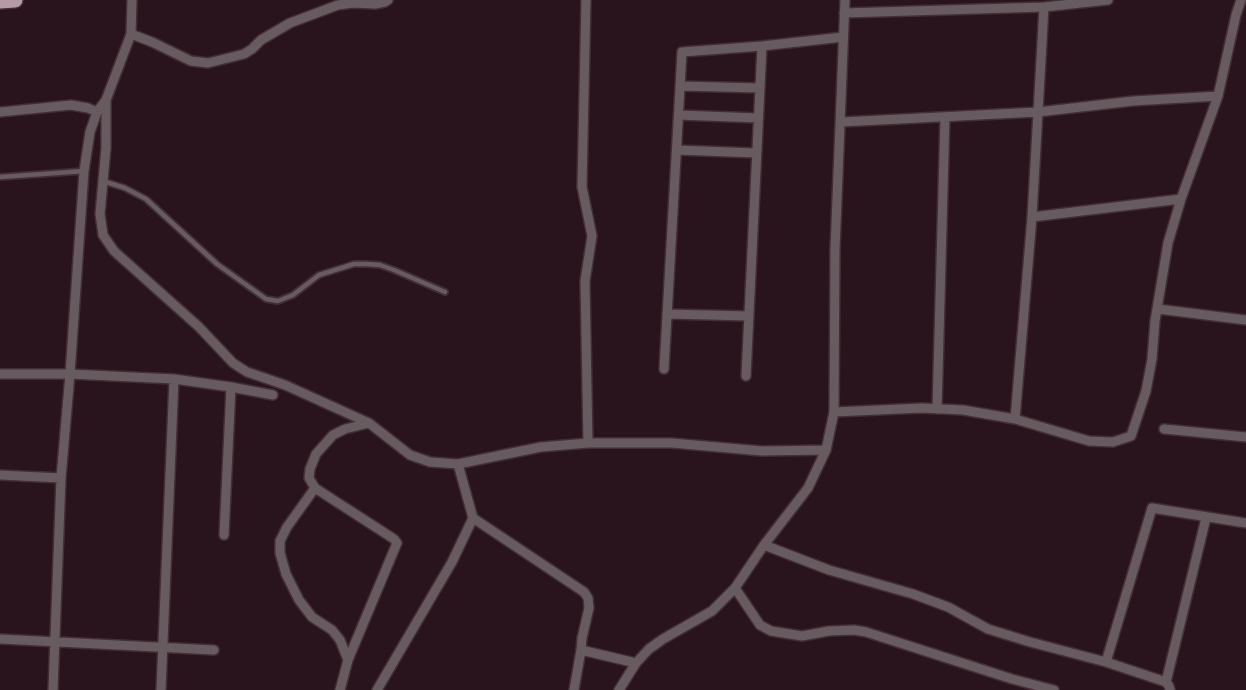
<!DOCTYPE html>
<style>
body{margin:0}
canvas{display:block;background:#29131c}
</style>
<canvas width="1246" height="690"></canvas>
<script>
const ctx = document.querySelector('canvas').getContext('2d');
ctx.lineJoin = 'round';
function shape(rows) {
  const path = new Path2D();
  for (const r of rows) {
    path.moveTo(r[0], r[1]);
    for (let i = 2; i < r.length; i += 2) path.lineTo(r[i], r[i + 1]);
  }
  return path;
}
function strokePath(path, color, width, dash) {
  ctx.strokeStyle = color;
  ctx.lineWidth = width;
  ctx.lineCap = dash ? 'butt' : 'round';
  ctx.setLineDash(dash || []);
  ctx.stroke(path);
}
const service = shape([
 [0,177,84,171],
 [103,181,125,188,146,199,217,264,266,299,278,301,293,295,319,275,354,264,366,264,380,265,394,270,445,292]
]);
const minor = shape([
 [132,0,131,34,106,100,106,148,100,214,103,235,114,251,199,327,233,363,247,372,285,385,369,423,410,455,430,462,458,464,541,447,588,443,672,443,762,451,826,450],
 [586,0,582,187,592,236,585,281,588,443],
 [844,13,1044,7,1108,0],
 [131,34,152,42,191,61,208,63,244,54,252,49,261,40,290,23,338,5,353,3,375,4,385,2,388,0],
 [680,86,760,88],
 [0,112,71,105,88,108,97,112],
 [679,115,758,118],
 [841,122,1038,112,1133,101,1218,96],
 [677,150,756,153],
 [1032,217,1181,199],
 [1158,309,1246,320],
 [667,314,749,316],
 [664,369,682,52,762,46],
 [0,374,70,374,174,379,231,387,273,395],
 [746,376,762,46,843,37],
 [937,409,945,117],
 [834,412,835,249,845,0],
 [1015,419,1032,217,1044,7],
 [1164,429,1246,437],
 [0,475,61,478],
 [315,488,287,527,280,541,280,553,286,574,299,600,312,617,332,630,340,640,348,660],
 [473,518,584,592,588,598,589,608,582,638,581,650],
 [224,535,231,387],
 [764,545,829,570,913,594,948,607,988,629,1030,642,1106,662,1166,682,1169,686,1170,690],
 [735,588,760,625,771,631,802,636,829,631,854,630,866,632,1012,679,1054,690],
 [0,639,214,650],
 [1106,662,1152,508,1246,523],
 [1166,682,1206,518],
 [53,690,61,478,70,374,84,171,90,132,97,112,106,100],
 [161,690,174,379],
 [340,690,348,660,397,543,394,539,315,488,309,478,310,469,316,454,333,435,345,429,369,423],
 [377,690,452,562,473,518,458,464],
 [574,690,581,650,636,663,649,649,663,639,712,611,735,588,764,545,808,488,826,450,834,412,922,408,963,410,1015,419,1089,441,1113,442,1131,436,1146,391,1152,359,1155,321,1168,243,1181,199,1218,96,1236,15,1241,0],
 [619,690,636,663]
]);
const primary = shape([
 [0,1,15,0]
]);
strokePath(service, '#432d36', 8);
strokePath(minor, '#432d36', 12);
strokePath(primary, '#432d36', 18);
strokePath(service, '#675b5f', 4.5);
strokePath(minor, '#675b5f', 9);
strokePath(primary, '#b49ba5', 15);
</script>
